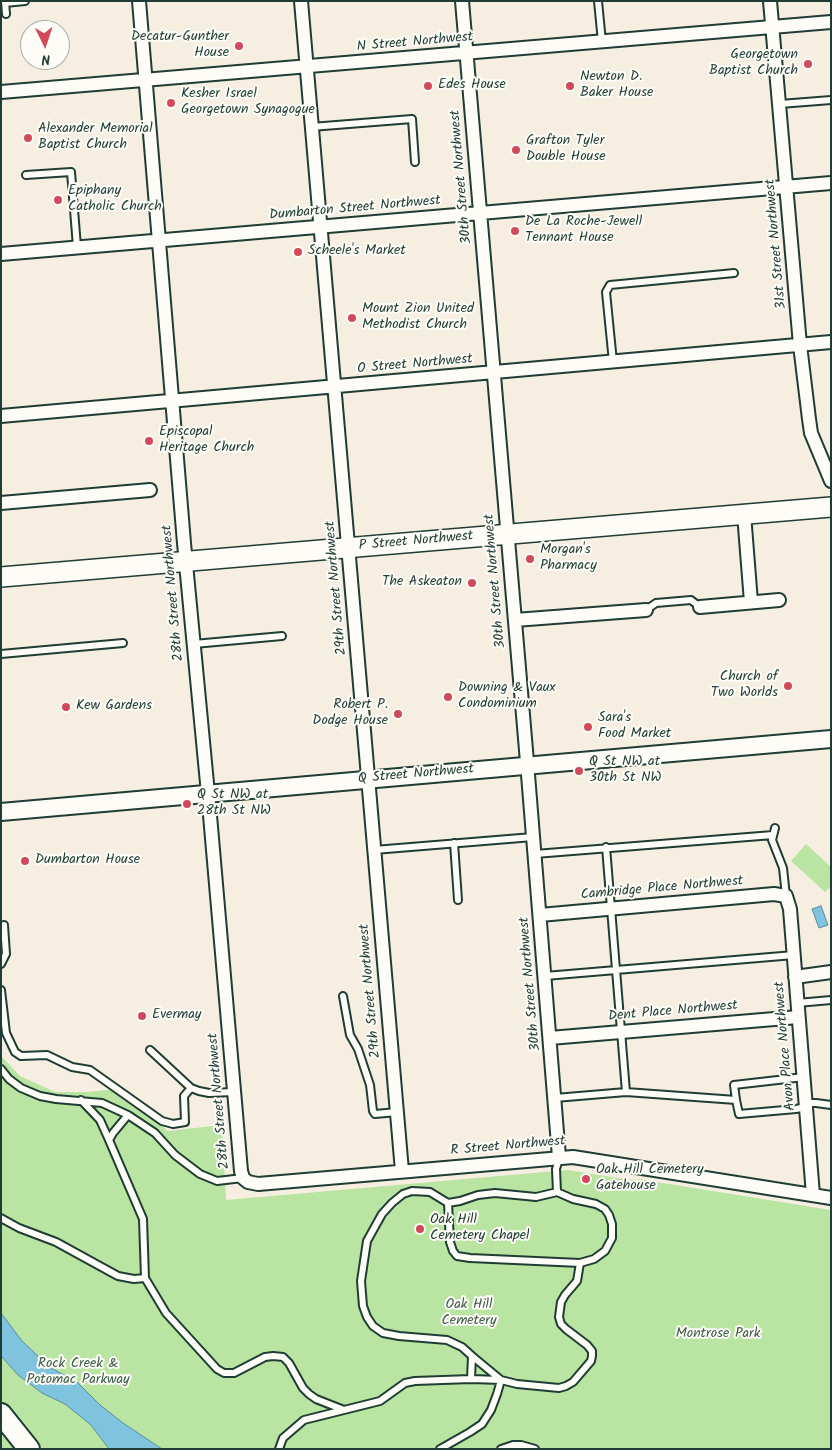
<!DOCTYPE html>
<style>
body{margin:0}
#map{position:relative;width:832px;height:1450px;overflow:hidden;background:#f7eee2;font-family:Kalam,sans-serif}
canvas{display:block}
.frame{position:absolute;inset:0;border:2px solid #1f3d34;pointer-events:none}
.north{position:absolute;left:20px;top:20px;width:50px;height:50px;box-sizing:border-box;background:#fdfcf7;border:1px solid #a4b0a9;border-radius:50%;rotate:176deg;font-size:14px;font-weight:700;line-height:20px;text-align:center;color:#1f3d34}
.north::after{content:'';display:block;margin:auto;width:18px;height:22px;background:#d1495b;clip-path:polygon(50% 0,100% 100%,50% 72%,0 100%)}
</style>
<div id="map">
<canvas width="832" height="1450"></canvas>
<div class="frame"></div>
<div class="north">N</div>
</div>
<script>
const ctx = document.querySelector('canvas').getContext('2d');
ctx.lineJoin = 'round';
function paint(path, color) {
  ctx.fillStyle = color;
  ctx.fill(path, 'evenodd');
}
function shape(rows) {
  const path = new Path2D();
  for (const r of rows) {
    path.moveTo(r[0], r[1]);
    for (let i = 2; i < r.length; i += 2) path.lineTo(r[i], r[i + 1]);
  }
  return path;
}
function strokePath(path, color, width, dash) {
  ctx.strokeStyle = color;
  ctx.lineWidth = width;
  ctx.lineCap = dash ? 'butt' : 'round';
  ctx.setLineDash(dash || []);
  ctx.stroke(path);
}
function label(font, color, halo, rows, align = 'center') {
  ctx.font = font + ' Kalam,sans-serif';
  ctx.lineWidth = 4;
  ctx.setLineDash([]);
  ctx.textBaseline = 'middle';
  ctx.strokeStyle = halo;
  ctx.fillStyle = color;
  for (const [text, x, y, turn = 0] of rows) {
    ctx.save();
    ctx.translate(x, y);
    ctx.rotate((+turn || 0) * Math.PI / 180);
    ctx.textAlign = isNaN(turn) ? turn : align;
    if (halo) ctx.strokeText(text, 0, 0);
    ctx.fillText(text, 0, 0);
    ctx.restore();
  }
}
paint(shape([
 [806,844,831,867,831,886,825,892,791,861],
 [1,1056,20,1076,55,1092,87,1092,116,1089,168,1131,222,1125,226,1200,568,1170,637,1181,638,1179,831,1210,831,1449,1,1449]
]), '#bae4a1');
const water = shape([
 [821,906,828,925,819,928,812,909,821,906],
 [1,1313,22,1341,41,1359,53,1369,77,1382,100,1405,123,1423,162,1449,109,1449,91,1425,65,1404,42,1393,18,1375,1,1356,1,1313]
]);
paint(water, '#7fc3df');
strokePath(water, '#598d9b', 1);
const service = shape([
 [5,1,6,14],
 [598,1,602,42],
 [5,3,25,1],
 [780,104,831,100],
 [311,127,412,119,415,162],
 [26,175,71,172,77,247],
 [613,362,606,292,610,285,734,273],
 [646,610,656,603,691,600,700,607],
 [194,644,282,636],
 [1,654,123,643],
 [775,828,772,840,783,868,786,896],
 [454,843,458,900],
 [374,850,533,837],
 [535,854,773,835],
 [1,964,6,954,4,925],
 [545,976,794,955],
 [1,990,6,1033,15,1052,21,1056,47,1055,72,1067,90,1070,162,1121,173,1124,185,1122,184,1096,191,1088],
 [343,996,350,1035,358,1049,370,1085,373,1111,375,1114,397,1112],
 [797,1003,831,1000],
 [150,1050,191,1088,199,1091,209,1093,234,1092],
 [1,1069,9,1079,21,1088,40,1096,56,1099,102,1103,128,1115,155,1133,175,1155,200,1174,217,1181,243,1178],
 [626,1092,736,1100,739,1114,796,1109,806,1107],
 [555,1098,626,1092,606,847],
 [81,1100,100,1120,109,1140],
 [736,1100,734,1085,804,1077],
 [806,1103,816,1103,831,1105],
 [128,1115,113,1133,109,1140,143,1219,145,1278,166,1313,217,1369,224,1373,234,1373,265,1357,273,1356,283,1357,289,1363,303,1388,309,1394,316,1399,344,1410,380,1401,405,1383,415,1381,471,1379],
 [559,1159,556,1169,557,1192,573,1199,596,1204,605,1209,609,1215,612,1224,612,1238,605,1251,594,1259,580,1263,470,1258,457,1256,453,1251,450,1242,448,1203,430,1192,412,1191,403,1194,392,1203,382,1214,367,1241,361,1281,363,1306,367,1317,373,1326,383,1333,399,1336,447,1340,462,1347,472,1356,471,1379,501,1380,517,1384,559,1388,566,1386,573,1382,591,1361,592,1356,592,1351,587,1345,566,1329,561,1324,559,1317,561,1302,565,1295,577,1281,580,1263],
 [448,1203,460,1201,478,1195,495,1193,536,1197,557,1192],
 [1,1218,19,1228,56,1242,118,1276,134,1279,145,1278],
 [279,1449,283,1438,304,1420,344,1410],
 [440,1449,470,1432,482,1424,491,1410,497,1394,501,1380,472,1356],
 [501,1449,513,1445,521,1445,535,1449]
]);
const minor = shape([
 [139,1,184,543,209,804,241,1171,243,1178,248,1182,258,1184,573,1157,831,1198],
 [301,1,402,1171],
 [462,1,526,750,559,1157],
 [770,1,800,345,809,419,811,433,831,481],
 [1,92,831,22],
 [1,254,831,183],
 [1,416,831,342],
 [1,503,150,490],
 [744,514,751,602],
 [700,607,779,600],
 [515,620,646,610],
 [540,915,774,894,786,896,790,909,813,1195],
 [795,977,831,972],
 [550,1038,798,1017]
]);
const tertiary = shape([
 [1,812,831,739]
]);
const secondary = shape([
 [1,577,831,507]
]);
const primary = shape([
 [1,1414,29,1449]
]);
strokePath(service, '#1f3d34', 10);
strokePath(minor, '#1f3d34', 16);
strokePath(tertiary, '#1f3d34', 20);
strokePath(secondary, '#1f3d34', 22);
strokePath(primary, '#1f3d34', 24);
strokePath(service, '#fdfcf7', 6);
strokePath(minor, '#fdfcf7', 12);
strokePath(tertiary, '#fdfcf7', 16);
strokePath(secondary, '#fdfcf7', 19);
strokePath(primary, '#fdfcf7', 20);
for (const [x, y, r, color] of [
 [239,46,5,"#d1495b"],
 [808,64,5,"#d1495b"],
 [428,86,5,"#d1495b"],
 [570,86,5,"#d1495b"],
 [171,103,5,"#d1495b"],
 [28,138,5,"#d1495b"],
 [516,150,5,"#d1495b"],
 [58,200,5,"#d1495b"],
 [515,231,5,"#d1495b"],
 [298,252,5,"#d1495b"],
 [352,318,5,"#d1495b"],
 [149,441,5,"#d1495b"],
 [530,559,5,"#d1495b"],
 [472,583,5,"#d1495b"],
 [788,686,5,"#d1495b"],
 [448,697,5,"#d1495b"],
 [66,707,5,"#d1495b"],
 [398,714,5,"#d1495b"],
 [588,727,5,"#d1495b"],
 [579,771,5,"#d1495b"],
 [187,804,5,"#d1495b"],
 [25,861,5,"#d1495b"],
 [142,1016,5,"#d1495b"],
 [586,1179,5,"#d1495b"],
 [420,1229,5,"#d1495b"]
]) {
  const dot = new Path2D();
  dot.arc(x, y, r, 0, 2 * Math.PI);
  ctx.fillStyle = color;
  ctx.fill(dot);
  strokePath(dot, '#fdfcf7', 2);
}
label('14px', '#1f3d34', '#fdfcf7', [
 ["Decatur-Gunther",229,38,"right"],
 ["House",229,54,"right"],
 ["Georgetown",798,56,"right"],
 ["Baptist Church",798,72,"right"],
 ["Newton D.",580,78],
 ["Baker House",580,94],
 ["Edes House",438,86],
 ["Kesher Israel",181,95],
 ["Georgetown Synagogue",181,111],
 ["Alexander Memorial",38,130],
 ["Baptist Church",38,146],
 ["Grafton Tyler",526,142],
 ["Double House",526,158],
 ["Epiphany",68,192],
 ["Catholic Church",68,208],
 ["De La Roche-Jewell",525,223],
 ["Tennant House",525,239],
 ["Scheele's Market",308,252],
 ["Mount Zion United",362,310],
 ["Methodist Church",362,326],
 ["Episcopal",159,433],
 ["Heritage Church",159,449],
 ["Morgan's",540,551],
 ["Pharmacy",540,567],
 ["The Askeaton",462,583,"right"],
 ["Church of",778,678,"right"],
 ["Two Worlds",778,694,"right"],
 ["Downing & Vaux",458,689],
 ["Condominium",458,705],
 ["Robert P.",388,706,"right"],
 ["Dodge House",388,722,"right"],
 ["Kew Gardens",76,707],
 ["Sara's",598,719],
 ["Food Market",598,735],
 ["Q St NW at",589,763],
 ["30th St NW",589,779],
 ["Q St NW at",197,796],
 ["28th St NW",197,812],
 ["Dumbarton House",35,861],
 ["Evermay",152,1016],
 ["Oak Hill Cemetery",596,1171],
 ["Gatehouse",596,1187],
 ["Oak Hill",430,1221],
 ["Cemetery Chapel",430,1237]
], 'left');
label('14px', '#1f3d34', '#fdfcf7', [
 ["N Street Northwest",415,43,-5],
 ["30th Street Northwest",462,177,-95],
 ["Dumbarton Street Northwest",355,209,-5],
 ["31st Street Northwest",777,244,-95],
 ["O Street Northwest",415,365,-5],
 ["P Street Northwest",416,542,-5],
 ["30th Street Northwest",496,581,-95],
 ["29th Street Northwest",337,588,-95],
 ["28th Street Northwest",174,593,-95],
 ["Q Street Northwest",416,775,-5],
 ["Cambridge Place Northwest",662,889,-5],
 ["30th Street Northwest",531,984,-95],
 ["29th Street Northwest",371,991,-95],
 ["Dent Place Northwest",673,1012,-5],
 ["Avon Place Northwest",786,1046,-95],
 ["28th Street Northwest",220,1101,-95],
 ["R Street Northwest",508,1147,-5]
]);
label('14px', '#3e5e4a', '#fdfcf7', [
 ["Oak Hill",469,1306],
 ["Cemetery",469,1322],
 ["Montrose Park",718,1335],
 ["Rock Creek &",78,1365],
 ["Potomac Parkway",78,1381]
]);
</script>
